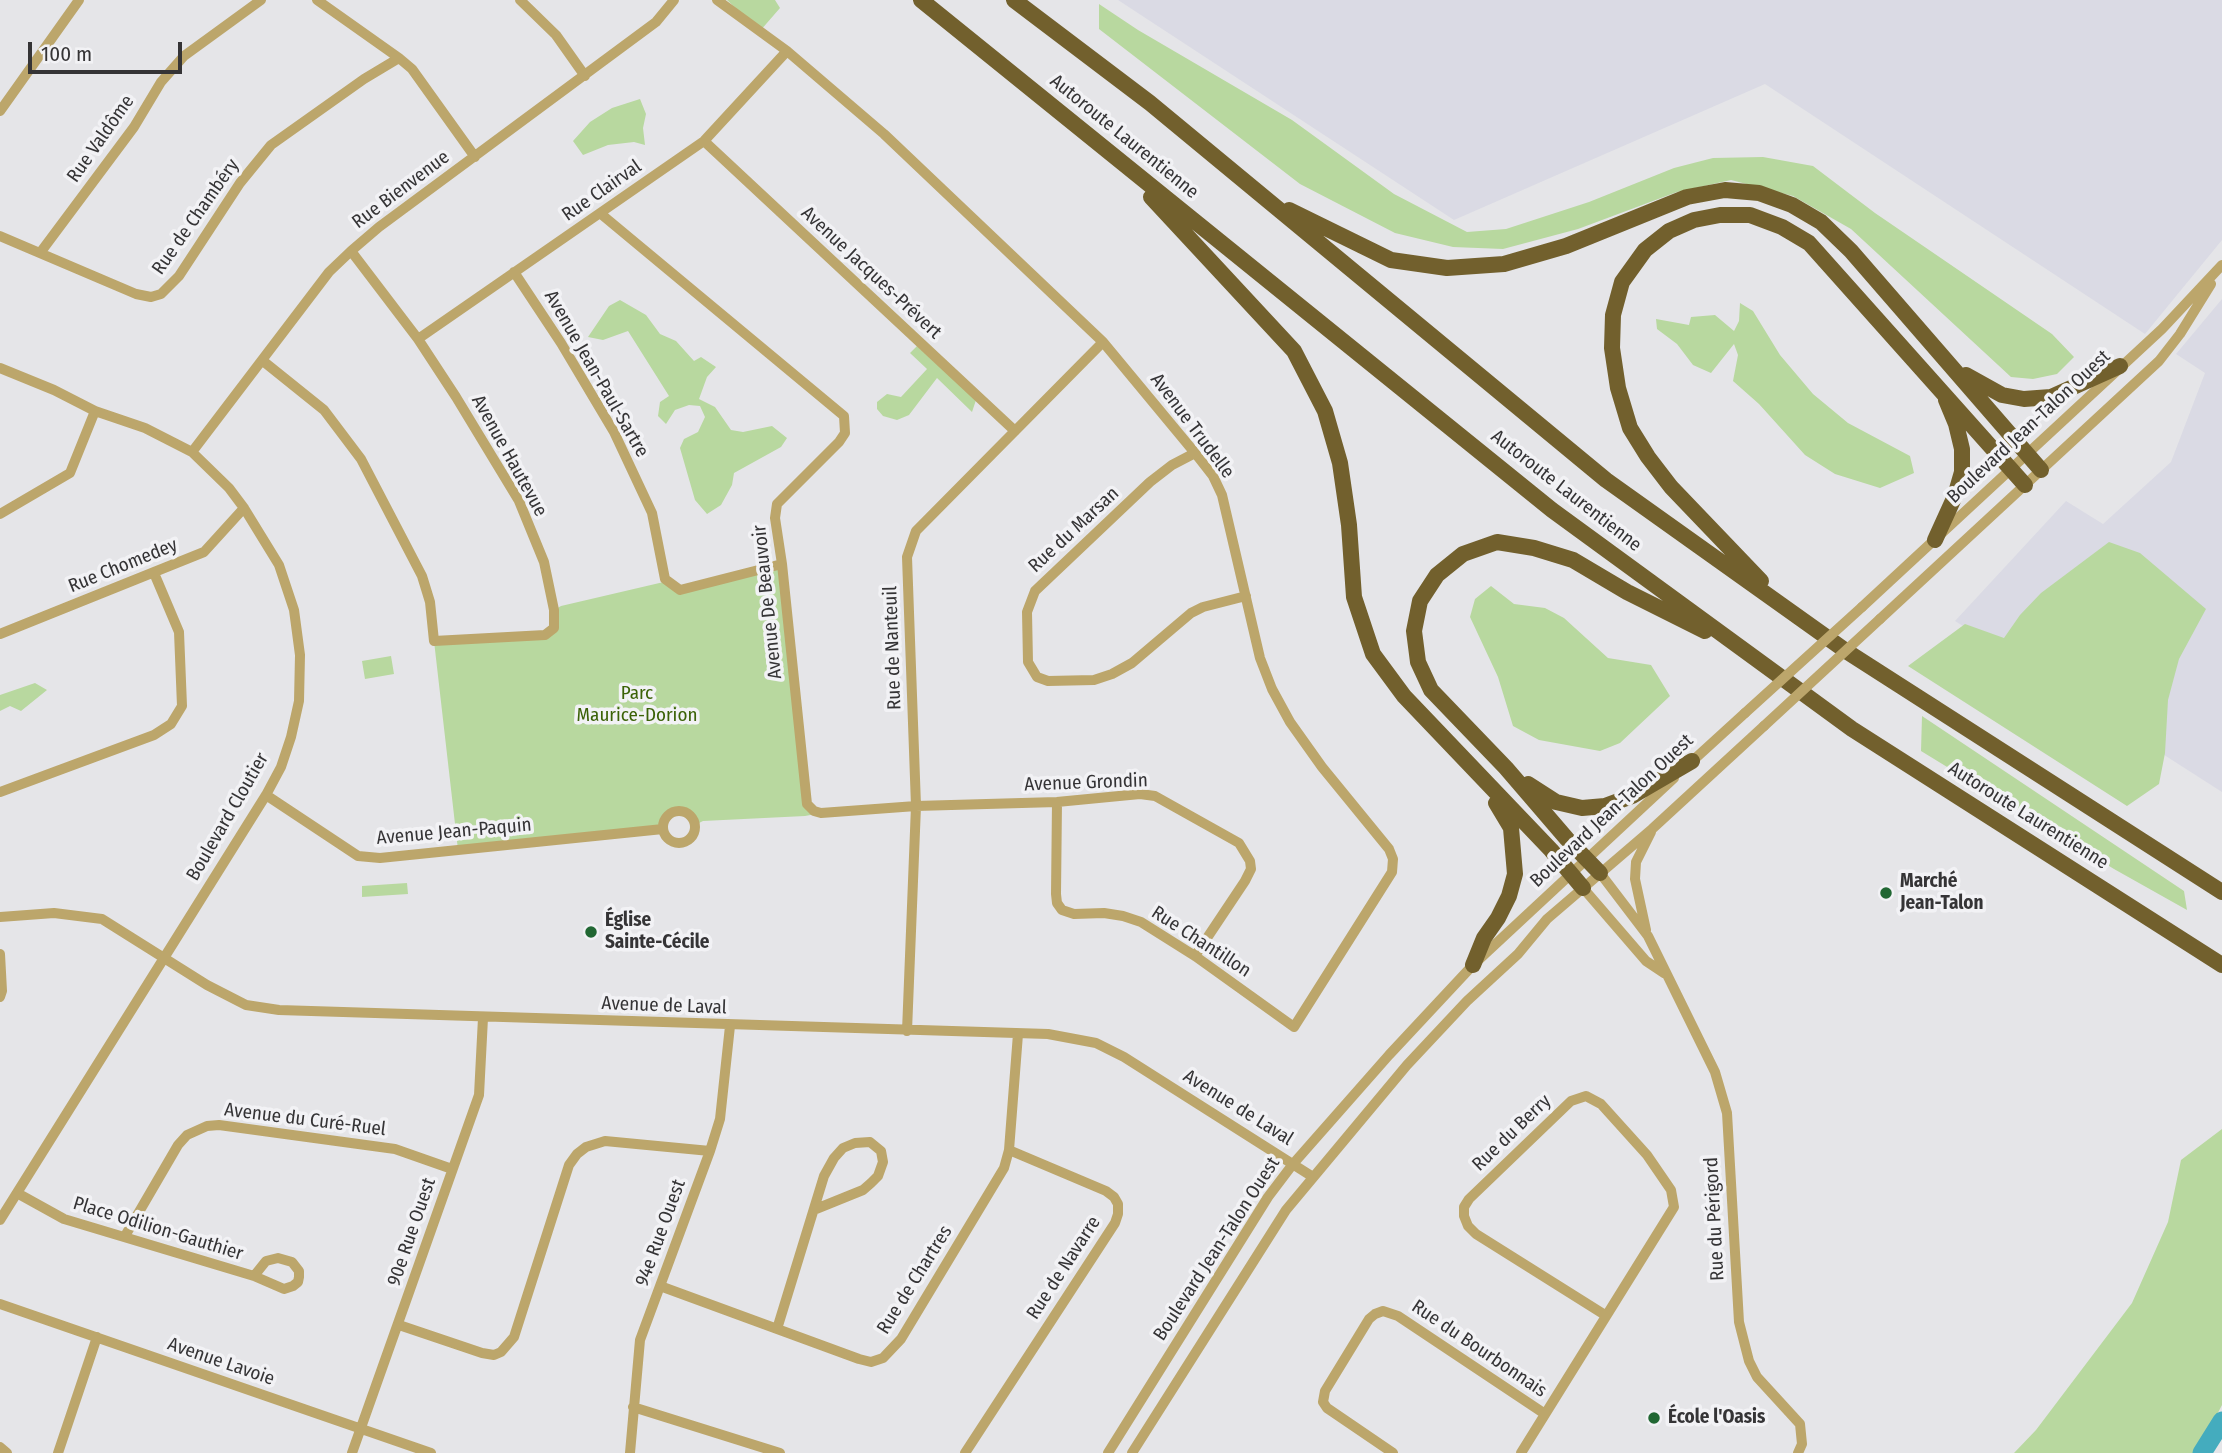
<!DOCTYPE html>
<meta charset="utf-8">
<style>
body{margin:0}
#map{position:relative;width:2222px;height:1453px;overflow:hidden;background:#e5e5e8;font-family:"Fira Sans Condensed",sans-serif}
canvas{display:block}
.scale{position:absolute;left:28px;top:42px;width:154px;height:32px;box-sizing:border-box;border:4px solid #353436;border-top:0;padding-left:9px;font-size:21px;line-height:24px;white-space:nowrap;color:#353436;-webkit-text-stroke:5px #f2f2f5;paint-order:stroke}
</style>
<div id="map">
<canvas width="2222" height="1453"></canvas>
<div class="scale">100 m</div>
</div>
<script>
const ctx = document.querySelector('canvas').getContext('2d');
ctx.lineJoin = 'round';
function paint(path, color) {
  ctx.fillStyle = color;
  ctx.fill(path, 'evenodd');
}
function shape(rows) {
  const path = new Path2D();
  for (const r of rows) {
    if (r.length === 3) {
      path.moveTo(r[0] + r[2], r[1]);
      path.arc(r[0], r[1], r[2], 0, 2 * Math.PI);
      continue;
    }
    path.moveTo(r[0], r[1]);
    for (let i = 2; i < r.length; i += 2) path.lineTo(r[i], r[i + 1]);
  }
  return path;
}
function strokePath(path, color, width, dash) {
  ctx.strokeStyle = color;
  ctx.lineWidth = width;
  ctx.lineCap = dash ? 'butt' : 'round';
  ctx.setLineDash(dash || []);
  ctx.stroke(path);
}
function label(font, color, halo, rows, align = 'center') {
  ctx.font = font + ' "Fira Sans Condensed",sans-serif';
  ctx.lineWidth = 7;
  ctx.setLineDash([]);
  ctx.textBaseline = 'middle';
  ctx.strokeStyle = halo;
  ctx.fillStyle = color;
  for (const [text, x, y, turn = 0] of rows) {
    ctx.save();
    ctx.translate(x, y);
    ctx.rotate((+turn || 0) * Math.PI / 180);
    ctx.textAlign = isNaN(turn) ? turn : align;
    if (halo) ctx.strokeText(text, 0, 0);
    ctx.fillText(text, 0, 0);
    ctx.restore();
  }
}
paint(shape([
 [1118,0,2222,0,2222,240,2145,334,1765,84,1454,220],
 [2222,299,2222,792,1955,621,2066,501,2103,524,2171,462,2205,373,2176,354]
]), '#dadae4');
paint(shape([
 [727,0,775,0,780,8,760,31],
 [1099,4,1138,30,1292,120,1394,194,1467,232,1506,229,1589,202,1674,168,1713,158,1763,157,1813,166,1875,213,2052,334,2074,357,2057,374,2033,379,2011,377,1851,229,1793,196,1731,180,1677,192,1578,229,1503,249,1453,247,1395,233,1300,184,1099,29],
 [640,99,646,114,643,128,645,145,634,142,608,145,583,155,573,141,590,122,612,108],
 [620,300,646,315,660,334,676,341,694,361,701,357,716,367,707,377,699,399,715,407,731,430,743,432,772,426,787,438,781,447,734,473,732,485,721,505,707,514,695,500,680,448,684,439,698,432,705,417,700,406,689,405,675,410,666,424,658,416,660,402,669,396,628,331,603,340,588,337,609,306],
 [1740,303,1753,311,1780,355,1813,394,1848,423,1910,456,1914,473,1880,488,1835,474,1805,455,1759,404,1733,381,1738,355,1734,344,1711,373,1693,365,1677,344,1657,329,1656,319,1689,325,1691,317,1715,315,1734,331,1739,321],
 [917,346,976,400,972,412,937,378,909,415,897,420,883,416,877,409,877,402,887,394,901,397,927,369,910,353],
 [2109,542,2140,553,2206,609,2179,659,2168,700,2165,753,2159,784,2127,806,1908,666,1965,624,2004,638,2020,615,2041,593],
 [782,564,806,800,821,813,805,816,703,821,695,825,691,816,679,811,668,815,663,825,458,850,434,641,545,635,554,628,554,610,561,606,668,581,680,590],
 [1491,586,1514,604,1545,608,1564,618,1608,658,1651,665,1670,696,1620,743,1600,751,1539,740,1513,726,1498,677,1470,617,1475,599],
 [391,656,394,674,365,679,362,661],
 [35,683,47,690,21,711,10,706,0,711,0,695],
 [1922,716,2184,891,2187,910,2114,869,1921,751],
 [407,883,408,894,362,897,362,886],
 [2222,1129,2222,1405,2197,1453,2014,1453,2036,1430,2132,1303,2168,1222,2181,1160]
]), '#b8d89f');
strokePath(shape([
 [2202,1453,2222,1421]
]), '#44acbe', 19);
strokePath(shape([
 [317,0,399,58,412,69,475,157],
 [520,0,556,35,585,76],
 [717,0,787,51,884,134,1103,342,1195,453,1213,476,1222,495,1260,658,1272,689,1290,722,1322,767,1389,849,1393,859,1392,872,1294,1027,1195,956,1141,922,1123,916,1104,913,1074,914,1062,910,1057,903,1056,894,1057,802],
 [0,111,79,0],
 [704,141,1015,431],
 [601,214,844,416,845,433,839,442,777,504,775,518,782,564,807,804,814,811,821,813,916,806,1057,802,1140,794,1155,796,1239,843,1250,861,1251,869,1245,881,1195,956],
 [0,236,136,294,151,297,161,294,179,276,240,183,271,145,364,79,399,58],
 [40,253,134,127,161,82,184,56,261,0],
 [514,272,561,343,614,432,652,513,665,579,680,590,782,564],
 [418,339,704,141,787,51],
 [263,361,324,410,361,459,422,576,430,602,434,641,545,635,554,628,554,610,544,562,519,501,456,397,418,339,351,251],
 [0,368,54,390,95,411,145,428,192,452,229,488,244,508,279,565,294,610,300,655,299,701,291,737,281,767,266,795,0,1220],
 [192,452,329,272,351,251,379,227,656,22,674,0],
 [1195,453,1172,465,1150,482,1035,591,1027,612,1028,662,1037,677,1048,681,1094,680,1112,674,1132,663,1191,613,1203,607,1246,596],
 [0,514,70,473,95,411],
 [1862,607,2162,329,2222,265],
 [1880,619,2159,361,2180,334,2211,284],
 [0,634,204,552,244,508],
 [1688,765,1745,713],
 [0,792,154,735,171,724,182,706,179,632,154,573],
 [266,795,358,856,380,858,663,829],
 [679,827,16],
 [1600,873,1648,936,1715,1072,1727,1113,1739,1322,1749,1361,1757,1377,1800,1424,1802,1444,1798,1453],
 [1583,888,1646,961,1664,973],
 [0,917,54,913,102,919,207,985,246,1005,279,1010,1048,1034,1096,1043,1124,1057,1313,1177],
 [1646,930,1635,879,1636,862,1651,832],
 [0,954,2,991,0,997],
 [907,1031,916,806,907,557,916,531,1103,342],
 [17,1193,64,1219,254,1276,284,1289,293,1286,298,1282,299,1277,299,1271,292,1262,278,1258,266,1261,254,1276],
 [125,1236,178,1145,187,1135,207,1126,219,1125,395,1149,452,1169],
 [660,1286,859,1359,871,1362,883,1358,901,1339,1004,1168,1009,1150,1018,1034],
 [0,1304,431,1453],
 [399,1325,482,1353,494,1355,501,1352,514,1337,569,1165,577,1154,586,1147,605,1141,710,1151],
 [777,1329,824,1176,834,1158,843,1148,855,1143,870,1142,881,1151,883,1162,878,1176,871,1183,863,1190,816,1209],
 [633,1407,780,1453],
 [0,1447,7,1453],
 [58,1453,97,1337],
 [352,1453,479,1095,483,1018],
 [630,1453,640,1340,710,1151,720,1119,730,1026],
 [965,1453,1115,1223,1118,1214,1118,1204,1114,1197,1106,1191,1009,1150],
 [1108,1453,1268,1197,1293,1164,1389,1055,1473,965,1674,778],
 [1132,1453,1286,1210,1407,1065,1467,1001,1518,954,1547,919,1652,829,1764,726],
 [1393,1453,1327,1408,1323,1402,1325,1391,1369,1319,1375,1314,1383,1311,1398,1316,1545,1414],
 [1521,1453,1674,1207,1671,1190,1647,1155,1601,1104,1586,1096,1571,1101,1469,1199,1464,1207,1464,1216,1468,1226,1476,1234,1605,1315]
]), '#bca66b', 10);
strokePath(shape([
 [921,0,1552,510,1852,729,2222,965],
 [1014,0,1150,103,1606,480,1846,651,2222,892],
 [1151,197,1294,351,1325,411,1340,463,1349,525,1354,597,1373,654,1404,696,1551,850,1583,888],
 [1289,210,1391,260,1447,268,1504,264,1566,246,1687,197,1725,190,1759,193,1792,205,1821,222,1851,251,2041,470],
 [1966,375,2002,395,2024,399,2051,397,2120,366],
 [1935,540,1955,496,1962,472,1962,449,1956,424,1946,400],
 [1761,581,1671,487,1648,457,1630,428,1618,388,1612,348,1613,315,1622,282,1645,250,1669,231,1694,220,1720,215,1750,215,1782,227,1809,243,2025,485],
 [1528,784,1556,802,1582,808,1605,806,1632,796,1692,761],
 [1600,873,1567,839,1506,768,1431,690,1418,662,1414,631,1420,601,1437,575,1463,554,1497,542,1534,548,1573,560,1627,592,1705,631],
 [1473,965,1484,938,1498,918,1509,896,1515,874,1511,828,1496,803]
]), '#72602d', 16);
strokePath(shape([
 [1745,713,1862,607],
 [1764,726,1880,619]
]), '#bca66b', 10);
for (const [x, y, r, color] of [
 [1886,893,7,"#216733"],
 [591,932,7,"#216733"],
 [1654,1418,7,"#216733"]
]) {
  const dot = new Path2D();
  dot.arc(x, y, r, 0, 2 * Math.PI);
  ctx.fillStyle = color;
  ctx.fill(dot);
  strokePath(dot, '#f2f2f5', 2.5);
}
label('19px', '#353436', '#f2f2f5', [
 ["Autoroute Laurentienne",1124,137,39],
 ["Rue Valdôme",101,139,-55],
 ["Rue Bienvenue",401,190,-37],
 ["Rue Clairval",602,191,-35],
 ["Rue de Chambéry",196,217,-55],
 ["Avenue Jacques-Prévert",871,273,43],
 ["Avenue Jean-Paul-Sartre",596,374,60],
 ["Avenue Trudelle",1192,426,53],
 ["Boulevard Jean-Talon Ouest",2029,427,-43],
 ["Avenue Hautevue",509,456,61],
 ["Autoroute Laurentienne",1566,491,38],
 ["Rue du Marsan",1074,530,-43],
 ["Rue Chomedey",123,566,-22],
 ["Avenue De Beauvoir",768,602,-96],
 ["Rue de Nanteuil",893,648,-92],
 ["Avenue Grondin",1086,783,-2],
 ["Boulevard Jean-Talon Ouest",1612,811,-43],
 ["Autoroute Laurentienne",2028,816,32],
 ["Boulevard Cloutier",228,817,-60],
 ["Avenue Jean-Paquin",454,832,-5],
 ["Rue Chantillon",1201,942,33],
 ["Avenue de Laval",664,1006,2],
 ["Avenue de Laval",1238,1108,32],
 ["Avenue du Curé-Ruel",305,1120,7],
 ["Rue du Berry",1512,1133,-44],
 ["Rue du Périgord",1715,1219,-93],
 ["Place Odilion-Gauthier",158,1229,17],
 ["90e Rue Ouest",412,1232,-71],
 ["94e Rue Ouest",661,1233,-70],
 ["Boulevard Jean-Talon Ouest",1217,1249,-57],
 ["Rue de Navarre",1064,1268,-57],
 ["Rue de Chartres",915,1280,-58],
 ["Rue du Bourbonnais",1479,1349,34],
 ["Avenue Lavoie",221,1362,19]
]);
label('19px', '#3b6207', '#f2f2f5', [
 ["Parc",637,694],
 ["Maurice-Dorion",637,716]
]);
label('bold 19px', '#353436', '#f2f2f5', [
 ["Marché",1900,882],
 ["Jean-Talon",1900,904],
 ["Église",605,921],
 ["Sainte-Cécile",605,943],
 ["École l'Oasis",1668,1418]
], 'left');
</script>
